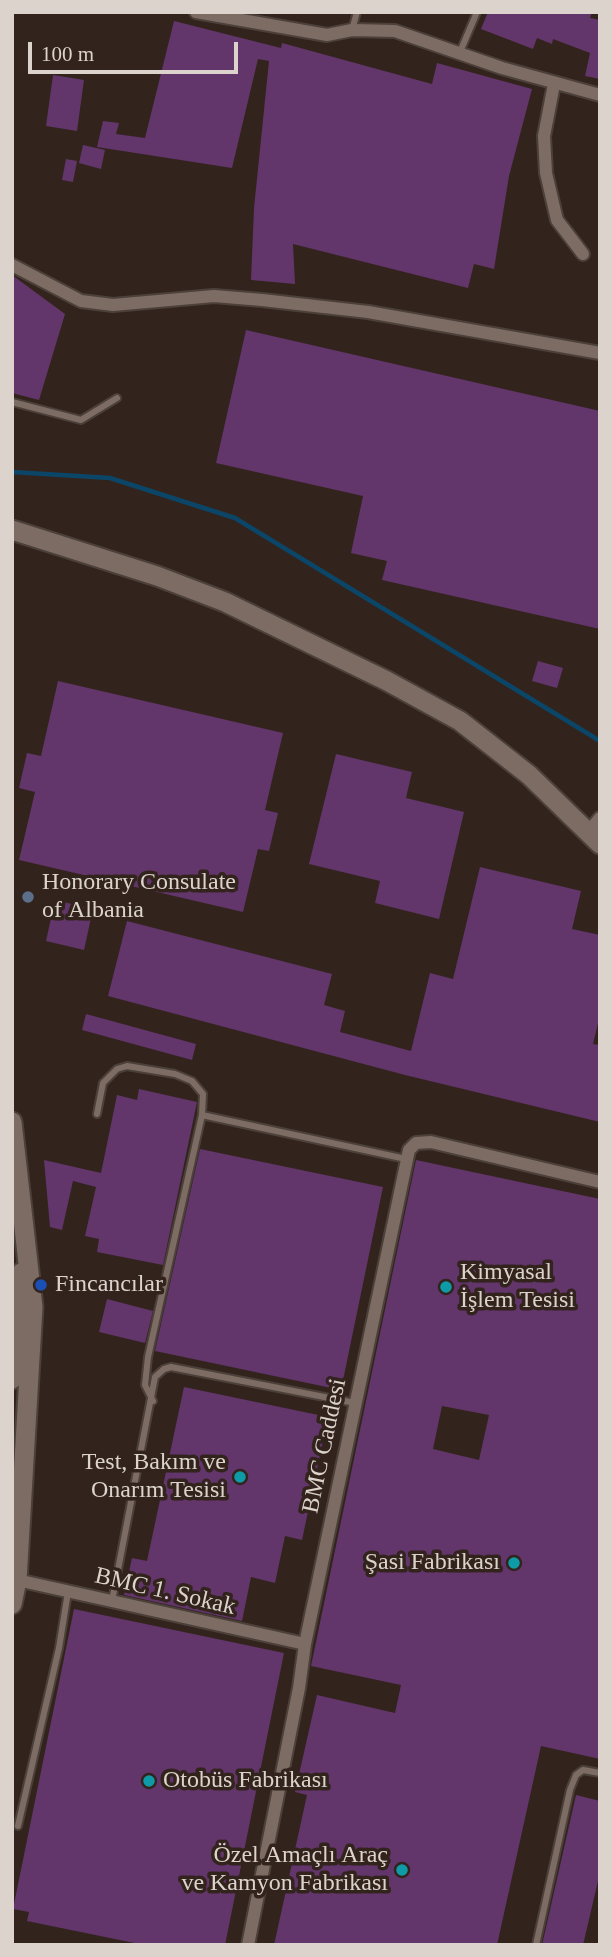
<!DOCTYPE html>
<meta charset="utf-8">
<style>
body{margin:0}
#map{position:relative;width:612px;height:1957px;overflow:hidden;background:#32241c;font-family:Georgia,serif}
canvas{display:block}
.frame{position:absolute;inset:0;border:14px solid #dcd3cd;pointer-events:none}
.scale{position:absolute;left:28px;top:42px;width:210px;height:32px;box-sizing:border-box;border:4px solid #dcd3cd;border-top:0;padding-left:9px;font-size:21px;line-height:24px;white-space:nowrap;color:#dcd3cd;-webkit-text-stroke:5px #32241c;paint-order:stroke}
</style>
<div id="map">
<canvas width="612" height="1957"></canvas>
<div class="frame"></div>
<div class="scale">100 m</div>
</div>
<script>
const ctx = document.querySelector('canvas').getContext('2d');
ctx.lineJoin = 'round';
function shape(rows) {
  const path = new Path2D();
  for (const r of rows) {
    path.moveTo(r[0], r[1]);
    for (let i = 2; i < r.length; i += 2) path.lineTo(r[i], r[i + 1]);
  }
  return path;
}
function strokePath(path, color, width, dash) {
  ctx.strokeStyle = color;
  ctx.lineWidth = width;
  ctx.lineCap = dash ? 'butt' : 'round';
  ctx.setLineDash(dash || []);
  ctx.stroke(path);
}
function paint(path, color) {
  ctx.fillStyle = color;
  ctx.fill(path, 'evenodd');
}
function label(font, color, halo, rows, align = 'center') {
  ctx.font = font + ' Georgia,serif';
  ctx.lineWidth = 7;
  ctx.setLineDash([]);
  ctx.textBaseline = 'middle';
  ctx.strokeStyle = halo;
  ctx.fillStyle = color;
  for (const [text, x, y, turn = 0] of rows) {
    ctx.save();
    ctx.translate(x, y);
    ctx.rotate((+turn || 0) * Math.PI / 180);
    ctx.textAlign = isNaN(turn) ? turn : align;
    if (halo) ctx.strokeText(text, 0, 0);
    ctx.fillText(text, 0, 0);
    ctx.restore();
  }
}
strokePath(shape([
 [12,472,110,478,235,518,600,741]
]), '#0b4668', 4.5);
paint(shape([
 [488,12,592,12,590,18,600,20,600,79,585,76,590,53,553,39,552,44,537,38,533,49,481,29],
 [174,21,281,48,282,43,432,84,437,63,532,89,509,176,494,269,474,264,468,288,293,244,295,284,251,280,254,208,269,61,258,59,232,168,97,147,103,121,119,123,116,134,145,138],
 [53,75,84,80,77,131,46,126],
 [83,145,105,150,101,169,79,163],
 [66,159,77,161,73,182,62,180],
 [12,275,65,314,39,400,12,393],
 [246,330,600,411,600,629,382,580,387,561,351,553,363,496,216,463],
 [538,661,563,668,557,688,532,681],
 [58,681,283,733,265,810,278,813,269,851,258,849,243,912,19,860,35,792,19,788,27,753,41,756],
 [336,754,412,772,406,798,464,812,439,919,375,903,380,881,309,864],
 [480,867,581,891,572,929,600,935,600,1015,593,1044,600,1045,600,1122,405,1075,108,996,127,921,332,974,324,1005,345,1011,340,1032,411,1051,430,973,453,979],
 [55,900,93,909,84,950,46,941],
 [86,1014,196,1044,192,1060,82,1030],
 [139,1089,197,1102,163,1265,97,1252,99,1239,85,1236,96,1187,73,1181,62,1230,50,1227,44,1160,101,1173,117,1095,137,1100],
 [200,1149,383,1187,341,1390,155,1351],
 [416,1160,600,1199,600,1759,541,1746,497,1945,274,1945,307,1795,295,1792,317,1695,395,1713,401,1685,311,1666],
 [442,1406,489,1415,479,1460,433,1449],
 [107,1299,153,1311,145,1343,99,1332],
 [184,1387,328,1417,302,1540,285,1536,275,1583,251,1577,242,1621,124,1595,132,1558,147,1561],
 [74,1609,284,1653,225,1945,144,1945,27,1921,29,1912,13,1909],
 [576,1795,600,1801,598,1881,583,1945,542,1945]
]), '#62356b');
const lane = shape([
 [352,30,357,12],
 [460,52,477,12],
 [12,402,81,420,117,398],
 [97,1114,103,1083,117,1069,127,1066,175,1074,192,1081,203,1094,202,1115,148,1357,145,1385,153,1401],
 [202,1115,406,1159],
 [112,1601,155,1377,164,1369,171,1367,355,1403],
 [18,1826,59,1648,68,1592],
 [536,1945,570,1790,576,1775,583,1770,600,1773]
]);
const street = shape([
 [196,12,327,35,352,30,395,31,502,68,600,95],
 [554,84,544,136,546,173,557,220,583,254],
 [12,265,81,301,113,305,214,296,262,300,368,312,600,353],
 [589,831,600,818],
 [17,1580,305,1644],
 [248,1945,299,1688,305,1644,409,1150,416,1143,431,1142,600,1182]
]);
const secondary = shape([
 [12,530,157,576,225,602,387,681,460,721,529,775,600,844],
 [12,1122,33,1307,17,1580,12,1604],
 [12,1379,21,1273]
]);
strokePath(lane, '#4c403a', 10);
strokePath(street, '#4c403a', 16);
strokePath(secondary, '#4c403a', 23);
strokePath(lane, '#7d6c63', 6);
strokePath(street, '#7d6c63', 12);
strokePath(secondary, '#7d6c63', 19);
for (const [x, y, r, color] of [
 [28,897,7,"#5c6f8a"],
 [41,1285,7,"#1a4fb4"],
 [446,1287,7,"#0f9aa8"],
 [240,1477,7,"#0f9aa8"],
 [514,1563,7,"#0f9aa8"],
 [149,1781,7,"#0f9aa8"],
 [402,1870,7,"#0f9aa8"]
]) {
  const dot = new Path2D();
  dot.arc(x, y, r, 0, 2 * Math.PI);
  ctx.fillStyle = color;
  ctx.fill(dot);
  strokePath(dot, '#32241c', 2.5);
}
label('24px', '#dcd3cd', '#32241c', [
 ["Honorary Consulate",42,883],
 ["of Albania",42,911],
 ["Kimyasal",460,1273],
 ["İşlem Tesisi",460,1301],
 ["Fincancılar",55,1285],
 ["Test, Bakım ve",226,1463,"right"],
 ["Onarım Tesisi",226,1491,"right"],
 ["Şasi Fabrikası",500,1563,"right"],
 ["Otobüs Fabrikası",163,1781],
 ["Özel Amaçlı Araç",388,1856,"right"],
 ["ve Kamyon Fabrikası",388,1884,"right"]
], 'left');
label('24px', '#dcd3cd', '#32241c', [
 ["BMC Caddesi",325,1446,-78],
 ["BMC 1. Sokak",165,1592,13]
]);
</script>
